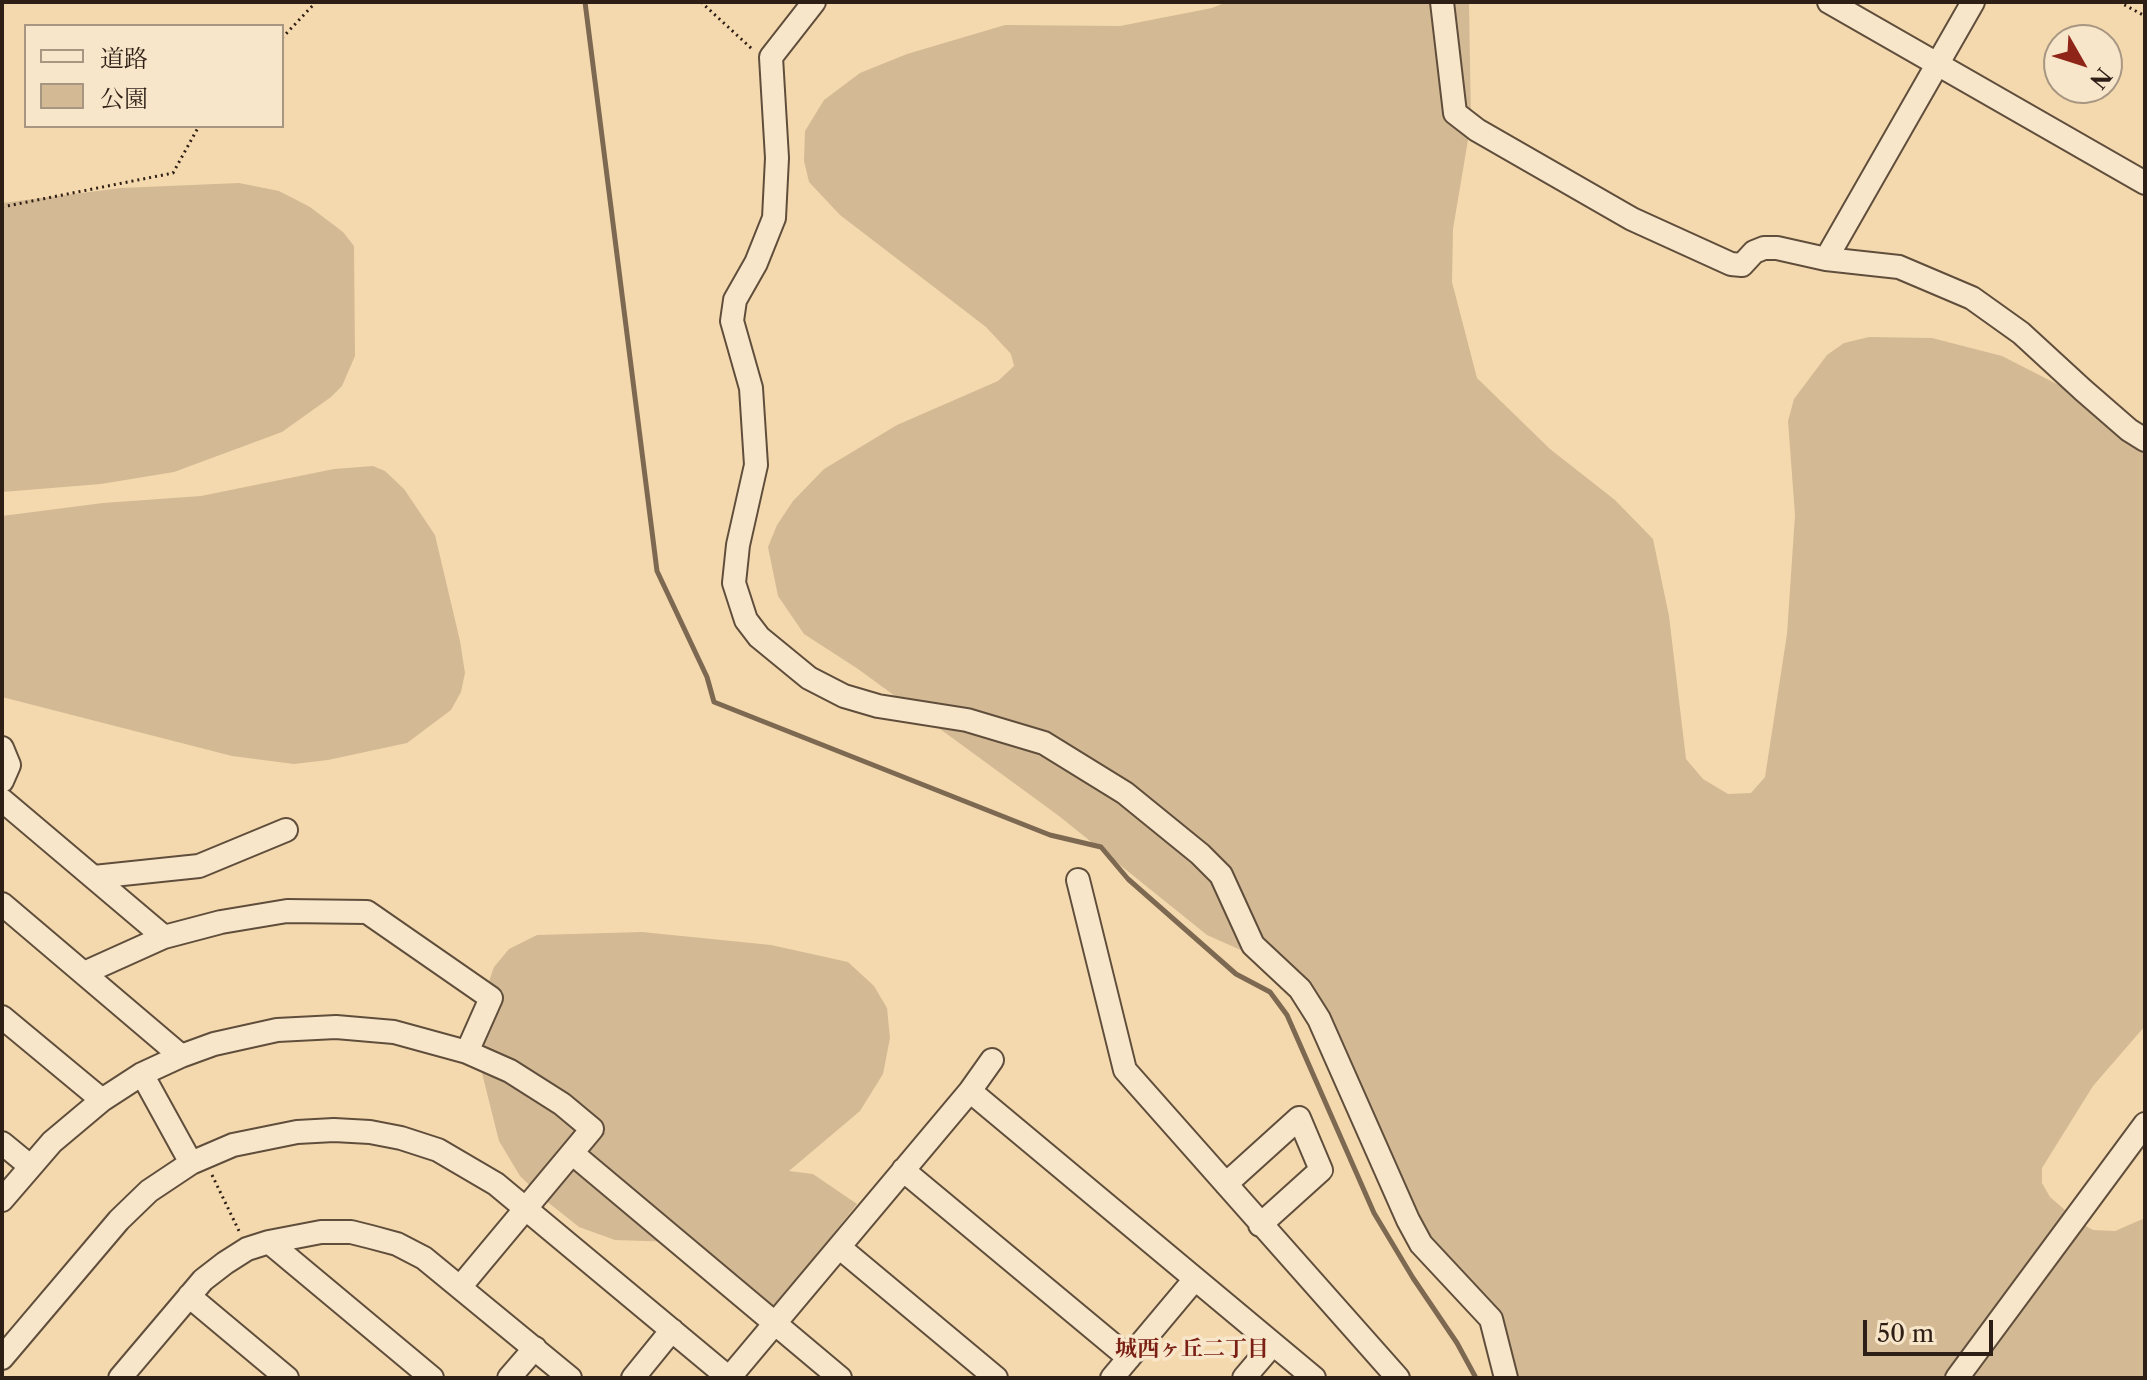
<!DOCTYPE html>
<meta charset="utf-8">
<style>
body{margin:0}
#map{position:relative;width:2147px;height:1380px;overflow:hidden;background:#f5d9ae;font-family:"Libre Caslon Text","Noto Serif JP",serif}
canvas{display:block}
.frame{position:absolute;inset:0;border:4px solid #2e1f16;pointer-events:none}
.legend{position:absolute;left:24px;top:24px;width:260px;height:104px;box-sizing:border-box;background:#f8e6ca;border:2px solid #a79682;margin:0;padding:10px 14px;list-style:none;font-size:24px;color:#2e1f16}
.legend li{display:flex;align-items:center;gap:16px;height:40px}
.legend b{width:40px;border:2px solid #a79682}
.north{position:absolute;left:2043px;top:24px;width:80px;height:80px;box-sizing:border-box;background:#f8e6ca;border:2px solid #a79682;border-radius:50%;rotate:129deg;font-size:22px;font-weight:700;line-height:32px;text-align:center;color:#2e1f16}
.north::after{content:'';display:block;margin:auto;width:28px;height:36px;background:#8f2418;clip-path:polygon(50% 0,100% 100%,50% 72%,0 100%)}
.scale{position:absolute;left:1863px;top:1320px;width:130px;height:36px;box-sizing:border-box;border:4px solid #2e1f16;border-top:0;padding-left:10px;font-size:24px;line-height:28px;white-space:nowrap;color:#2e1f16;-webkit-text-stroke:6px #f8e6ca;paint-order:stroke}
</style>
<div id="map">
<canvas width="2147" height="1380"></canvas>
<div class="frame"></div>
<ul class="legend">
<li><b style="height:10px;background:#f8e6ca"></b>道路</li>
<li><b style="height:22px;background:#d3b994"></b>公園</li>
</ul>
<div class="north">N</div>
<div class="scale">50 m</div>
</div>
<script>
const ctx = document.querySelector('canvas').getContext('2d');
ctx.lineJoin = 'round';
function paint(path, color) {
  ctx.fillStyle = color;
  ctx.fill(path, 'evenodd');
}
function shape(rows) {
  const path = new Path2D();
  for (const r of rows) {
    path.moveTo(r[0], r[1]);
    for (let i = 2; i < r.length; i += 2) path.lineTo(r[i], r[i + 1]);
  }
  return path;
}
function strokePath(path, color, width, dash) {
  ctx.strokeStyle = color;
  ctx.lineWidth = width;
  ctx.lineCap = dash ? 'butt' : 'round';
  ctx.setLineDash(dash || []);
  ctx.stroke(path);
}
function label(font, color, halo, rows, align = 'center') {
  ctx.font = font + ' "Libre Caslon Text","Noto Serif JP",serif';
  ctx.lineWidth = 7;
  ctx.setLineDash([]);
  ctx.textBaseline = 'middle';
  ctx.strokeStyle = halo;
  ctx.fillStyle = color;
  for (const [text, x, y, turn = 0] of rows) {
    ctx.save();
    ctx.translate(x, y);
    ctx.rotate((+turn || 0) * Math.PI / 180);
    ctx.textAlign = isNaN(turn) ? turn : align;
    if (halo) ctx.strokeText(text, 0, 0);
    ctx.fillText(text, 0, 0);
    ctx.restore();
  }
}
paint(shape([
 [1227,2,1469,2,1471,122,1453,229,1452,282,1477,378,1550,449,1615,500,1653,539,1669,616,1686,759,1703,779,1728,794,1751,793,1765,777,1787,634,1795,515,1788,421,1794,399,1827,355,1844,343,1869,337,1932,338,2002,356,2145,429,2145,1026,2093,1086,2042,1168,2042,1183,2050,1197,2080,1223,2093,1230,2115,1231,2145,1218,2145,1378,1510,1378,1482,1301,1404,1202,1281,968,1207,935,1059,816,858,669,804,634,778,596,768,547,777,525,793,501,824,469,897,425,998,381,1014,366,1011,354,986,327,840,215,809,182,804,161,805,131,824,100,860,73,907,54,1005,25,1120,26,1212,8],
 [239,183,279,191,310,207,343,232,354,246,355,356,342,386,331,397,282,432,174,472,101,484,2,492,2,203,121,188],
 [373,466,385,471,404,489,435,535,460,641,465,673,461,692,451,710,407,743,328,760,294,764,232,756,2,697,2,516,103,503,201,496,334,469],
 [642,932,771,945,848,962,874,986,887,1008,890,1038,883,1074,860,1111,789,1171,813,1174,857,1204,776,1306,770,1308,690,1237,676,1242,615,1240,579,1227,545,1200,520,1176,499,1141,479,1061,487,987,494,967,509,949,537,935]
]), '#d3b994');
strokePath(shape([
 [585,2,657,571,707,677,714,702,1050,835,1101,847,1128,879,1236,974,1270,992,1287,1015,1374,1213,1413,1278,1457,1343,1476,1378]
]), '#7d6952', 5);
const minor = shape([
 [814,2,771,57,777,158,774,218,756,263,735,300,732,321,751,388,756,465,738,545,734,583,746,620,759,637,809,678,844,696,878,706,967,720,1044,743,1125,793,1200,854,1221,875,1253,945,1300,989,1319,1019,1408,1220,1421,1244,1491,1319,1506,1378],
 [1442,2,1455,113,1477,130,1632,219,1731,264,1742,265,1754,252,1764,248,1777,248,1826,259,1973,2],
 [1829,2,2145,183],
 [1826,259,1899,267,1972,298,2021,333,2083,390,2129,430,2145,440],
 [2,748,9,765,2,781],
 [2,800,164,937],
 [94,877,199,866,286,830],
 [1078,880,1125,1070,1398,1378],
 [2,904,181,1056],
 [84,973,164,937,221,922,287,911,367,912,491,998,467,1052],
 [2,1017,102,1100],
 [142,1074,191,1163],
 [970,1091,992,1060],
 [2,1143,30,1166],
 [572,1153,840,1378],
 [903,1170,1129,1358],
 [1226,1184,1299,1118,1321,1170,1260,1225],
 [2,1200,52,1142,102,1100,142,1074,181,1056,214,1044,277,1030,336,1027,394,1032,467,1052,510,1071,562,1104,592,1129,461,1286],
 [269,1242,432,1378],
 [839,1247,996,1378],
 [189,1296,287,1378],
 [2,1358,119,1220,149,1191,191,1163,233,1145,297,1132,334,1130,370,1132,401,1138,438,1150,496,1184,729,1378,970,1091,1314,1378],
 [120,1378,203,1280,225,1263,247,1249,269,1242,321,1232,351,1232,371,1237,397,1244,424,1258,570,1378],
 [509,1378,535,1348],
 [633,1378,672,1330],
 [1112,1378,1195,1279],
 [1244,1378,1273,1344],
 [1957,1378,2145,1124]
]);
strokePath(minor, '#604e3c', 26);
strokePath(shape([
 [701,2,752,49],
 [2119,2,2145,16],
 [282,38,316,2],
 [2,207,173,173,199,126],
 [212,1175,240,1233]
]), '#2e1f16', 3, [2, 4]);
strokePath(minor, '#f8e6ca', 22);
label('bold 22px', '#7a1f14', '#f8e6ca', [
 ["城西ヶ丘二丁目",1192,1350]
]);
</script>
